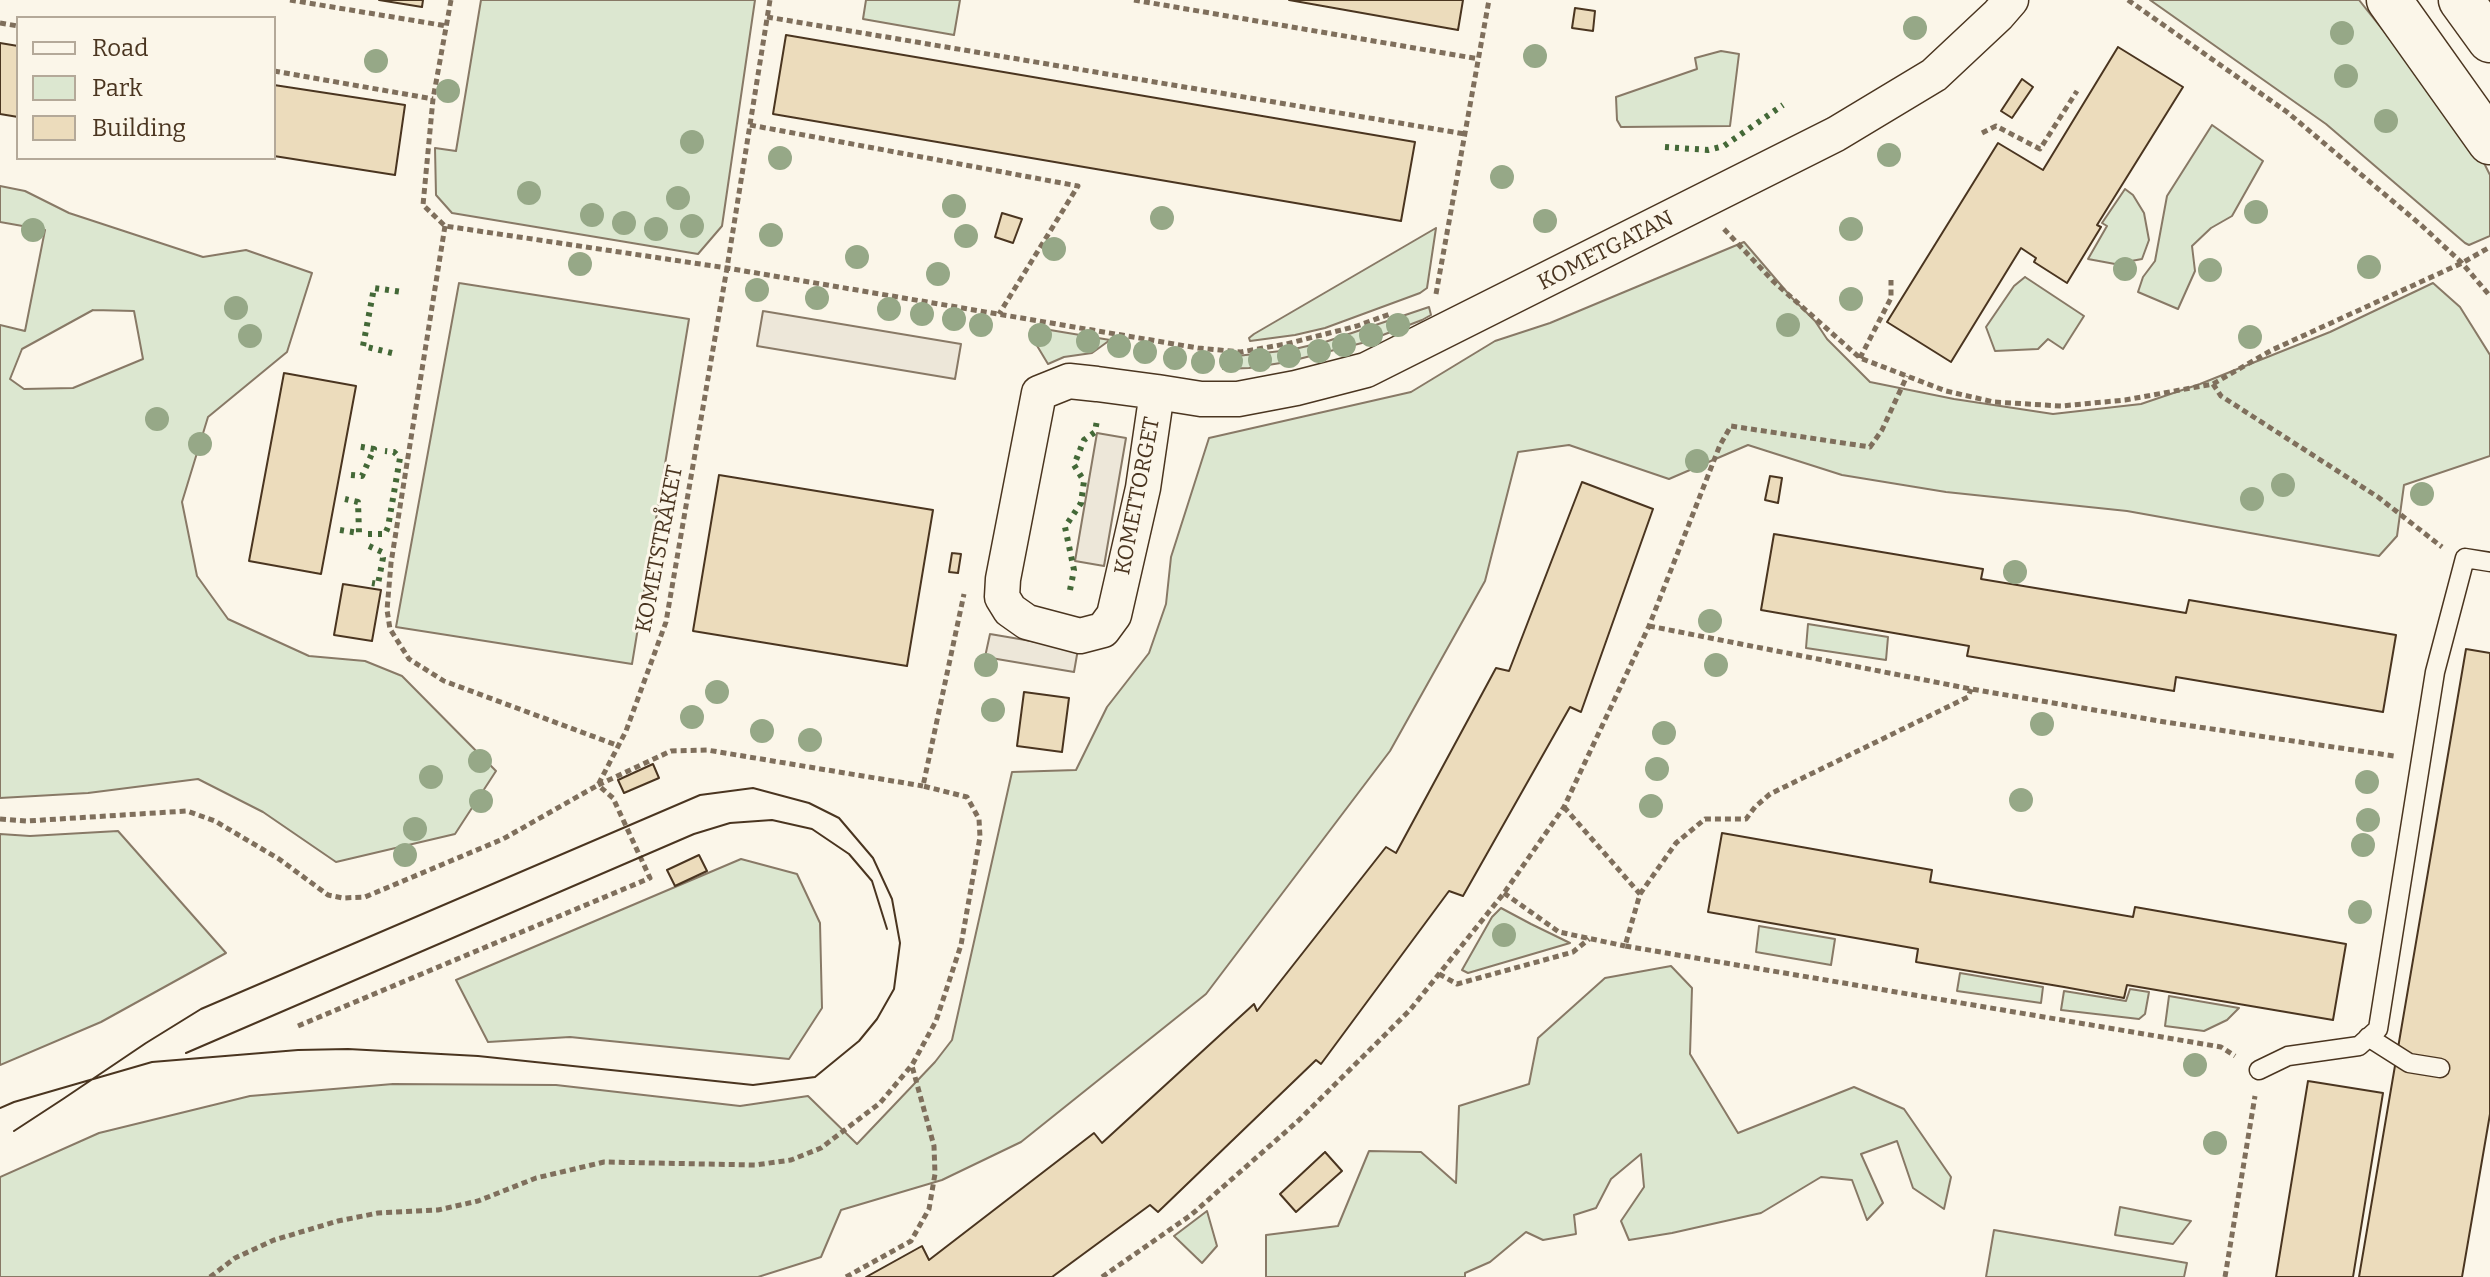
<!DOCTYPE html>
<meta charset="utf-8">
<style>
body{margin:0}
#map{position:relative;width:2490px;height:1277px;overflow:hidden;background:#fbf6e9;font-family:Bitter,serif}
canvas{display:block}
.legend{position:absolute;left:16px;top:16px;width:260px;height:144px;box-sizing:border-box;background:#fbf6e9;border:2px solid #b4a999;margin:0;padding:10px 14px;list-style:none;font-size:24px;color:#4a3520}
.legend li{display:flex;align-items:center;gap:16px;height:40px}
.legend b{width:40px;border:2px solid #b4a999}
</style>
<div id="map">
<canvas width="2490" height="1277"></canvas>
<ul class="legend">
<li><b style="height:10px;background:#fbf6e9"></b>Road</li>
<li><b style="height:22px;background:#dce7d0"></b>Park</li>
<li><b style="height:22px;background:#ecdcbc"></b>Building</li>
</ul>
</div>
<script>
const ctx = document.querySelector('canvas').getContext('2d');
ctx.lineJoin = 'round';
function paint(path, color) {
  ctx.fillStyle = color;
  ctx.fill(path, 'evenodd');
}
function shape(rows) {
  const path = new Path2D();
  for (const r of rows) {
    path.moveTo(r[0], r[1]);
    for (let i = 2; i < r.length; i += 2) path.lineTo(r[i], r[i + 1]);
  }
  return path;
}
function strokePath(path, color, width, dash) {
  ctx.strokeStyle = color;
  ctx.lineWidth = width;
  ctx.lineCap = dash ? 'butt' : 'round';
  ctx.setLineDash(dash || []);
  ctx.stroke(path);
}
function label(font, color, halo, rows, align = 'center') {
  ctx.font = font + ' Bitter,serif';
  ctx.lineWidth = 6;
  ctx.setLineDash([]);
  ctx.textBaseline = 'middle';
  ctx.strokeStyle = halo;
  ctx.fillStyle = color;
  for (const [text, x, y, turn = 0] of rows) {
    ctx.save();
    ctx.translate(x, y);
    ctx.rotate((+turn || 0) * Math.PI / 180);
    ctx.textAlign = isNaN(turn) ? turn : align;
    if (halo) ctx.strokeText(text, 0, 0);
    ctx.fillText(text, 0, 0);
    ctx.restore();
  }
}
const green = shape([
 [481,0,755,0,722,226,698,254,452,213,436,195,435,148,456,151,481,0],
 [866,0,960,0,954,35,863,19,866,0],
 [2150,0,2359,0,2449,113,2485,165,2490,175,2490,236,2469,245,2465,243,2326,124,2150,0],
 [1721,51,1739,54,1730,126,1621,127,1617,120,1616,97,1697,69,1695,58,1721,51],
 [2212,125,2263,161,2232,216,2211,228,2192,246,2195,271,2178,309,2138,292,2143,277,2155,261,2167,196,2212,125],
 [0,186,25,191,69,213,203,257,246,250,312,273,287,352,208,417,182,502,197,576,228,619,309,656,365,661,402,676,496,771,455,834,336,862,263,812,198,779,88,793,0,798,0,325,25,331,45,230,0,222,0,186],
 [93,310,134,311,143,359,73,388,24,389,10,379,22,349,93,310],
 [2125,189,2133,195,2144,213,2149,240,2142,259,2115,264,2088,259,2107,226,2102,223,2125,189],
 [1436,228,1427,288,1420,293,1325,328,1295,335,1250,341,1249,338,1254,334,1436,228],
 [1744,242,1792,298,1815,321,1827,339,1870,382,1954,399,2053,414,2141,404,2200,384,2330,332,2433,283,2460,307,2490,355,2490,456,2404,485,2397,536,2379,556,2127,511,1946,492,1842,475,1748,445,1669,479,1569,445,1518,452,1485,581,1390,751,1206,994,1021,1142,942,1180,841,1210,821,1257,758,1277,0,1277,0,1177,99,1133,250,1096,393,1084,556,1085,740,1106,808,1096,857,1144,935,1062,952,1040,1012,772,1076,770,1107,707,1149,653,1166,604,1171,557,1209,438,1411,392,1495,341,1550,323,1744,242],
 [2025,277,2084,316,2063,349,2048,339,2038,349,1995,351,1986,327,2014,286,2025,277],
 [459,283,689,319,632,664,396,627,459,283],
 [1429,307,1431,315,1422,320,1362,343,1287,362,1249,368,1223,369,1228,357,1290,350,1325,342,1429,307],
 [1038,329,1050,330,1110,340,1092,353,1064,357,1048,364,1033,339,1033,333,1038,329],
 [1808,624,1888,637,1886,660,1806,648,1808,624],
 [118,831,226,953,101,1022,0,1065,0,834,30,836,118,831],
 [741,859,797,874,820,923,822,1008,789,1059,570,1037,488,1042,456,980,741,859],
 [1501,908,1531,924,1570,943,1468,973,1462,970,1492,917,1501,908],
 [1759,926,1835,939,1831,965,1756,952,1759,926],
 [1671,966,1692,988,1690,1054,1738,1133,1854,1087,1904,1109,1951,1177,1944,1209,1913,1188,1897,1141,1861,1154,1883,1203,1867,1220,1852,1180,1821,1177,1761,1213,1672,1233,1629,1240,1621,1221,1644,1187,1641,1154,1611,1179,1596,1208,1574,1215,1576,1234,1543,1240,1526,1232,1490,1262,1465,1273,1465,1277,1266,1277,1266,1235,1338,1226,1369,1151,1421,1152,1456,1183,1459,1106,1529,1084,1538,1038,1605,978,1671,966],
 [1960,973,2043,987,2041,1003,1957,991,1960,973],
 [2130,989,2149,992,2145,1014,2139,1019,2061,1010,2064,991,2126,1001,2130,989],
 [2169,996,2239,1008,2227,1020,2204,1031,2165,1026,2169,996],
 [2120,1207,2191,1221,2173,1244,2115,1235,2120,1207],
 [1207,1211,1217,1246,1202,1263,1174,1236,1207,1211],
 [1994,1230,2187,1263,2184,1277,1986,1277,1994,1230]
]);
paint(green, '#dce7d0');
strokePath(green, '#887966', 2);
const parking = shape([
 [763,311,961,344,955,379,757,346,763,311],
 [1097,433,1126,438,1104,566,1075,561,1097,433],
 [990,634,1078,649,1074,672,985,657,990,634]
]);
paint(parking, '#ede7d9');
strokePath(parking, '#887966', 2);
const building = shape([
 [379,0,423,0,422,7,379,0],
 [1289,0,1463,0,1458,30,1289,0],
 [1575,8,1595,11,1593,31,1572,28,1575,8],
 [786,35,1415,142,1401,221,773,114,786,35],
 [0,43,18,46,18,117,0,114,0,43],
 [2118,47,2183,87,2097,225,2101,227,2067,283,2034,262,2036,258,2021,248,1951,362,1887,322,1998,143,2043,170,2118,47],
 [2022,79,2033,87,2012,118,2001,111,2022,79],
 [274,85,405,105,395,175,274,156,274,85],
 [1002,213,1022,219,1013,243,995,237,1002,213],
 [284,373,356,386,321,574,249,561,284,373],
 [719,475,933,510,907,666,693,631,719,475],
 [1770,476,1782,478,1778,503,1765,500,1770,476],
 [1582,482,1653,509,1581,712,1570,707,1463,896,1449,891,1321,1064,1316,1060,1158,1212,1150,1205,1052,1277,866,1277,922,1246,929,1260,1094,1133,1102,1143,1254,1004,1257,1011,1386,847,1396,853,1496,668,1509,671,1582,482],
 [1774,534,1983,569,1981,579,2186,613,2189,600,2396,635,2383,712,2176,677,2174,691,1967,656,1969,646,1761,610,1774,534],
 [952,553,961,554,958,573,949,572,952,553],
 [343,584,381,590,372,641,334,635,343,584],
 [2466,649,2490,653,2490,1114,2462,1277,2359,1277,2466,649],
 [1024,692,1069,698,1062,752,1017,746,1024,692],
 [653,764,659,778,624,793,618,780,653,764],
 [1722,833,1932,870,1930,882,2133,917,2135,907,2346,944,2333,1020,2127,985,2124,998,2064,987,1916,962,1918,949,1708,912,1722,833],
 [699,855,707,871,675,886,667,870,699,855],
 [2308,1081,2383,1093,2353,1277,2276,1277,2308,1081],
 [1325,1152,1342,1171,1296,1212,1280,1194,1325,1152]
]);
paint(building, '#ecdcbc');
strokePath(building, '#4a3520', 2);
const lane = shape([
 [2368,1037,2409,1063,2440,1068],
 [2259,1070,2288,1056,2359,1046,2378,1029,2435,672,2465,558,2490,562]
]);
const street = shape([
 [1157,392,1143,488,1114,615,1103,630,1080,636,1027,622,1010,610,1002,597,1003,579,1039,393,1069,381,1097,384,1157,392,1201,399,1238,399,1296,388,1366,370,1836,134,1934,75,1998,15,2011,0]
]);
const secondary = shape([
 [2389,0,2490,142],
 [2461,0,2490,40]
]);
strokePath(lane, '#4a3520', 21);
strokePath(street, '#4a3520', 37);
strokePath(secondary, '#4a3520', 47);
strokePath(shape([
 [290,0,447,26],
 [451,0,433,99,423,205,445,226,727,268,1198,348,1241,352,1286,344,1357,326,1390,314],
 [1134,0,1479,59],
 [2128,0,2287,112,2421,225,2462,263,2490,296],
 [767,17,1465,134],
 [0,23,18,26],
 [274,71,433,99],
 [750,125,1078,186,999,314],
 [1982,133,1996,126,2040,149,2077,91],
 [445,226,391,563,387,610,390,629,409,659,444,681,619,746],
 [1724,229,1774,282,1860,358,1946,391,1994,402,2061,406,2125,400,2213,384,2272,350,2462,263,2490,247],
 [1436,294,1489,0],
 [1860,358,1891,298,1891,280],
 [2213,384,2221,396,2378,497,2442,547],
 [1649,626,1971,689,2165,722,2394,756],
 [1564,807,1640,894,1625,946,2221,1047,2235,1056],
 [0,819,26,821,187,811,215,821,279,859,328,895,343,898,365,897,503,839,598,785,626,731,666,622,727,268,770,0],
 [1504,893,1559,932,1625,946],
 [1640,894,1676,843,1705,819,1746,819,1755,807,1770,794,1968,697,1971,689],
 [1439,974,1457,984,1573,952,1589,939],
 [298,1026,650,878,613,798,598,785,671,751,707,750,923,786],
 [210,1277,235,1258,274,1240,338,1221,378,1213,438,1210,478,1201,536,1178,604,1162,755,1165,791,1160,821,1148,880,1103,912,1065,936,1021,961,945,980,837,979,819,967,797,923,786,964,594],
 [846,1277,911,1241,929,1209,935,1174,934,1146,912,1066],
 [1102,1277,1191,1215,1298,1121,1410,1010,1504,893,1564,807,1649,626,1720,445,1731,426,1870,447,1882,430,1907,376],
 [2225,1277,2255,1096]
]), '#7f6f5c', 5, [6, 4]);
strokePath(lane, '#fbf6e9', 18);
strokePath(street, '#fbf6e9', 34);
strokePath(secondary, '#fbf6e9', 44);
strokePath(shape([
 [186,1053,694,834,730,823,772,820,812,829,849,854,872,881,887,929],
 [0,1108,14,1102,152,1062,298,1050,348,1049,478,1056,753,1085,815,1077,859,1041,877,1019,894,989,900,943,892,899,873,858,839,818,809,803,753,788,700,795,201,1009,146,1043,63,1099,14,1131]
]), '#4a3520', 2);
strokePath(shape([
 [1665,147,1708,150,1724,146,1783,105],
 [392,353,363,346,374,288,402,292],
 [351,475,362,476,374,449,356,446],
 [340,530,359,533,358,502,345,499],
 [368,534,385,534,388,527,400,458,394,452,385,451],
 [369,546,382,552,383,558,378,584,372,583],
 [1070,590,1074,570,1065,527,1081,503,1084,481,1074,465,1084,440,1095,432,1097,420]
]), '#436837', 6, [4, 6]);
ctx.fillStyle = '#96a887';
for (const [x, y] of [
 [1915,28],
 [2342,33],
 [1535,56],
 [376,61],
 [2346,76],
 [448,91],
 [2386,121],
 [692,142],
 [1889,155],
 [780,158],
 [1502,177],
 [529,193],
 [678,198],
 [954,206],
 [2256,212],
 [592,215],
 [1162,218],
 [1545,221],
 [624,223],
 [692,226],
 [656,229],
 [1851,229],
 [33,230],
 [771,235],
 [966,236],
 [1054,249],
 [857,257],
 [580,264],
 [2369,267],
 [2125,269],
 [2210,270],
 [938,274],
 [757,290],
 [817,298],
 [1851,299],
 [236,308],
 [889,309],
 [922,314],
 [954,319],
 [981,325],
 [1398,325],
 [1788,325],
 [1040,335],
 [1371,335],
 [250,336],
 [2250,337],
 [1088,341],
 [1344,345],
 [1119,346],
 [1319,351],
 [1145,352],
 [1289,356],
 [1175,358],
 [1260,360],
 [1231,361],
 [1203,362],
 [157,419],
 [200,444],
 [1697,461],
 [2283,485],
 [2422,494],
 [2252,499],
 [2015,572],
 [1710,621],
 [986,665],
 [1716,665],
 [717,692],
 [993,710],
 [692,717],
 [2042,724],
 [762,731],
 [1664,733],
 [810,740],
 [480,761],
 [1657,769],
 [431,777],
 [2367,782],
 [2021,800],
 [481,801],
 [1651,806],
 [2368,820],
 [415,829],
 [2363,845],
 [405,855],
 [2360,912],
 [1504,935],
 [2195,1065],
 [2215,1143]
]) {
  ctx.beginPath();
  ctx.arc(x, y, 12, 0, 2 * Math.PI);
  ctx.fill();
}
label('22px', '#4a3520', '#fbf6e9', [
 ["KOMETGATAN",1606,251,-27],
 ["KOMETTORGET",1138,496,-79],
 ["KOMETSTRÅKET",660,549,-79]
]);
</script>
